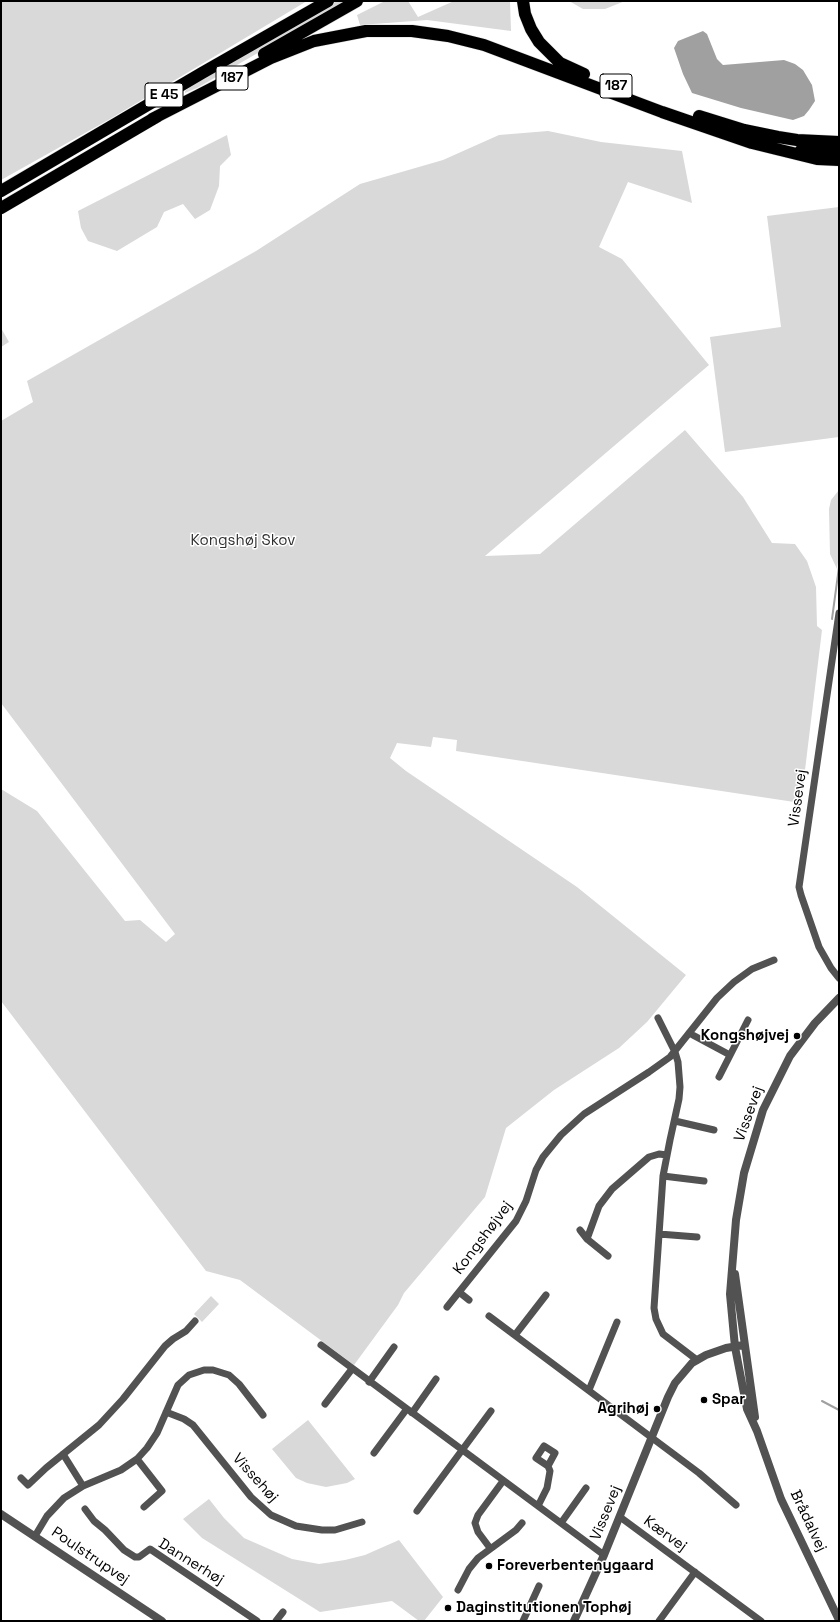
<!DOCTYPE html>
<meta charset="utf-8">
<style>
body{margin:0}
#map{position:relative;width:840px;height:1622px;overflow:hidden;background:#fff;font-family:"Space Grotesk",sans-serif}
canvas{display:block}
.frame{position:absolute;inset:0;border:2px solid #000;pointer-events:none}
</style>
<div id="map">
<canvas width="840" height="1622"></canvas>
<div class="frame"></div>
</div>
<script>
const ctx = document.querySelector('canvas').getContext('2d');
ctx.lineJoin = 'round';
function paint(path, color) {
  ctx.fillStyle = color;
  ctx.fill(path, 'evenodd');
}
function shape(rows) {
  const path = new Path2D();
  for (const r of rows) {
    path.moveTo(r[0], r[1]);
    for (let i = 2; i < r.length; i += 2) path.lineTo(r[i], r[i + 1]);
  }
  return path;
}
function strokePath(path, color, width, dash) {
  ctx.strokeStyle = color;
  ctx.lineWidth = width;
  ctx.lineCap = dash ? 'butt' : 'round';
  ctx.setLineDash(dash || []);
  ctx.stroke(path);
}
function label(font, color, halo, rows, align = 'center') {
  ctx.font = font + ' "Space Grotesk",sans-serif';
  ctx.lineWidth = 3;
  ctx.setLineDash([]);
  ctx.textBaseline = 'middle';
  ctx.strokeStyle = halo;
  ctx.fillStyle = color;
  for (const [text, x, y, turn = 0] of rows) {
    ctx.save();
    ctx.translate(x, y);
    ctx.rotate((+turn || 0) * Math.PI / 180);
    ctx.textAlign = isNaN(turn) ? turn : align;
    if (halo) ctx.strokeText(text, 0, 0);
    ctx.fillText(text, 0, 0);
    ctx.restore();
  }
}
paint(shape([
 [1,1,307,1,110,119,1,180],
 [337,1,348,1,197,88,185,93,185,91,194,84],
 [385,1,408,1,418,17,454,1,510,1,511,31,427,20,360,25,357,15],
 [569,1,625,1,605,9,583,9],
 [548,131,601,142,682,151,692,203,628,182,599,247,622,259,709,365,485,556,540,554,685,430,743,497,772,543,795,544,807,561,816,587,817,626,822,630,801,803,456,751,457,740,433,737,431,747,397,743,390,758,406,771,577,887,686,975,647,1022,619,1048,554,1090,506,1128,485,1197,404,1293,398,1305,354,1365,240,1280,206,1271,1,1001,1,789,37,811,125,921,140,920,166,942,175,934,1,703,1,421,33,402,27,381,256,251,360,184,443,160,499,135],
 [227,135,231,155,220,166,219,186,210,210,195,219,183,204,164,212,157,227,117,251,88,241,81,228,78,211],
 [839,207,839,437,725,452,710,337,781,327,767,216],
 [1,328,9,342,1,347],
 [839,490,839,556,837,569,830,554,829,509,831,500],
 [211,1296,219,1304,202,1322,194,1314],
 [308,1420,355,1479,347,1483,326,1487,307,1483,296,1478,272,1449],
 [209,1499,224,1518,244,1538,292,1559,319,1564,345,1560,365,1555,399,1540,443,1597,424,1621,419,1621,392,1601,320,1612,202,1538,183,1519]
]), '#d9d9d9');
paint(shape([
 [703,31,707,34,717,59,723,65,784,60,795,64,803,70,812,85,815,101,809,110,804,116,793,120,741,108,692,93,683,74,674,48,678,41]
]), '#a0a0a0');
strokePath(shape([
 [832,619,839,567],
 [822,1401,839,1410]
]), '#a0a0a0', 2);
const motorway = shape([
 [523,1,525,14,531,29,539,42,560,63,584,74],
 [264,54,357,1],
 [699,116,744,130,778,137,797,140,839,142],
 [152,119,271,58,314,41,366,31,412,31,448,36,484,45,662,112,752,143,817,159,839,160],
 [801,150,839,151],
 [1,191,202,73,328,1],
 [1,208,158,116]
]);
strokePath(motorway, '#dbdbdb', 13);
strokePath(shape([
 [839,613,799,887,801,895,819,947,831,968,839,978],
 [658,1018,675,1052,678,1062,680,1087,679,1099,670,1140,663,1176,654,1308,656,1319,663,1334,697,1360],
 [689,1033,730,1055],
 [719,1077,748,1020],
 [675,1121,714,1130],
 [663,1176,704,1181],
 [580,1230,587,1239],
 [659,1234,697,1237],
 [608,1256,587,1239,599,1206,612,1189,649,1157,659,1154,667,1155],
 [459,1292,469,1300],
 [447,1307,516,1221,526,1201,536,1170,543,1157,561,1135,584,1114,649,1072,670,1057,717,998,734,982,752,969,774,960],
 [489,1316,699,1473,736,1505],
 [515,1335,546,1295],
 [321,1345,604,1555],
 [369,1382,394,1347],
 [589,1390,617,1322],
 [325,1404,352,1369],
 [166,1412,184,1419,193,1425,251,1497,271,1515,296,1526,322,1530,335,1530,362,1522],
 [412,1413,436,1379],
 [374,1453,406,1410],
 [63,1454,83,1486],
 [137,1459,162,1491,144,1507],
 [21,1478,28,1485,46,1468,99,1425,123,1399,165,1346,173,1339,186,1331,195,1321],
 [538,1506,547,1488,550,1471,548,1466,555,1453,544,1446,536,1458,548,1466],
 [85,1509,94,1521,105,1530,124,1550,135,1557,139,1557,150,1549,257,1621],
 [417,1511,491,1411],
 [620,1517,761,1621],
 [561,1523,586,1488],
 [35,1536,47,1516,64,1498,83,1486,121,1470,137,1459,147,1448,157,1433,178,1385,189,1375,204,1370,213,1370,229,1375,239,1384,263,1415],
 [490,1548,478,1532,475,1523,478,1515,503,1481],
 [458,1590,469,1569,478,1558,516,1530,522,1523],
 [276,1621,283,1612],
 [523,1621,539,1586],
 [659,1621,695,1572]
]), '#525252', 7);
strokePath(shape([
 [839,998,815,1023,790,1056,763,1110,744,1173,736,1220,730,1294,735,1347,747,1409,757,1431,781,1499,839,1620],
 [735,1274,755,1417],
 [1,1514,162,1621],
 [574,1621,604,1555,668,1397,675,1383,692,1363,706,1355,726,1348,744,1345]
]), '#525252', 8);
strokePath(motorway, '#000', 12);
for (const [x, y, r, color] of [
 [797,1036,4,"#000"],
 [704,1400,4,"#000"],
 [657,1409,4,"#000"],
 [489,1566,4,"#000"],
 [448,1608,4,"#000"]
]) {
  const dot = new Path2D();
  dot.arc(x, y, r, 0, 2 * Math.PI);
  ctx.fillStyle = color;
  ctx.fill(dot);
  strokePath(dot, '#fff', 1.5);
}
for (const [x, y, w] of [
 [232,78,32],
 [616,86,32],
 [164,95,38]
]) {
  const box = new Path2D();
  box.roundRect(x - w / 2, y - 12, w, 24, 3);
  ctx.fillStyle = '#fff';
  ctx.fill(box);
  strokePath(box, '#000', 1);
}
label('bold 14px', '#000', null, [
 ["187",232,78],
 ["187",616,86],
 ["E 45",164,95]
]);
label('15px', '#303030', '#fff', [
 ["Kongshøj Skov",243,541]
]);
label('15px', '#000', '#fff', [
 ["Vissevej",798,798,-82],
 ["Vissevej",749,1114,-70],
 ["Kongshøjvej",483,1238,-53],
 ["Vissehøj",255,1478,48],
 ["Vissevej",606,1513,-68],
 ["Brådalvej",808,1521,65],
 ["Kærvej",665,1534,36],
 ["Poulstrupvej",90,1556,34],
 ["Dannerhøj",191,1562,32]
]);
label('bold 15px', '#000', '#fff', [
 ["Kongshøjvej",789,1036,"right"],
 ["Spar",712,1400],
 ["Agrihøj",649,1409,"right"],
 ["Foreverbentenygaard",497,1566],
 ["Daginstitutionen Tophøj",456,1608]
], 'left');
</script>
